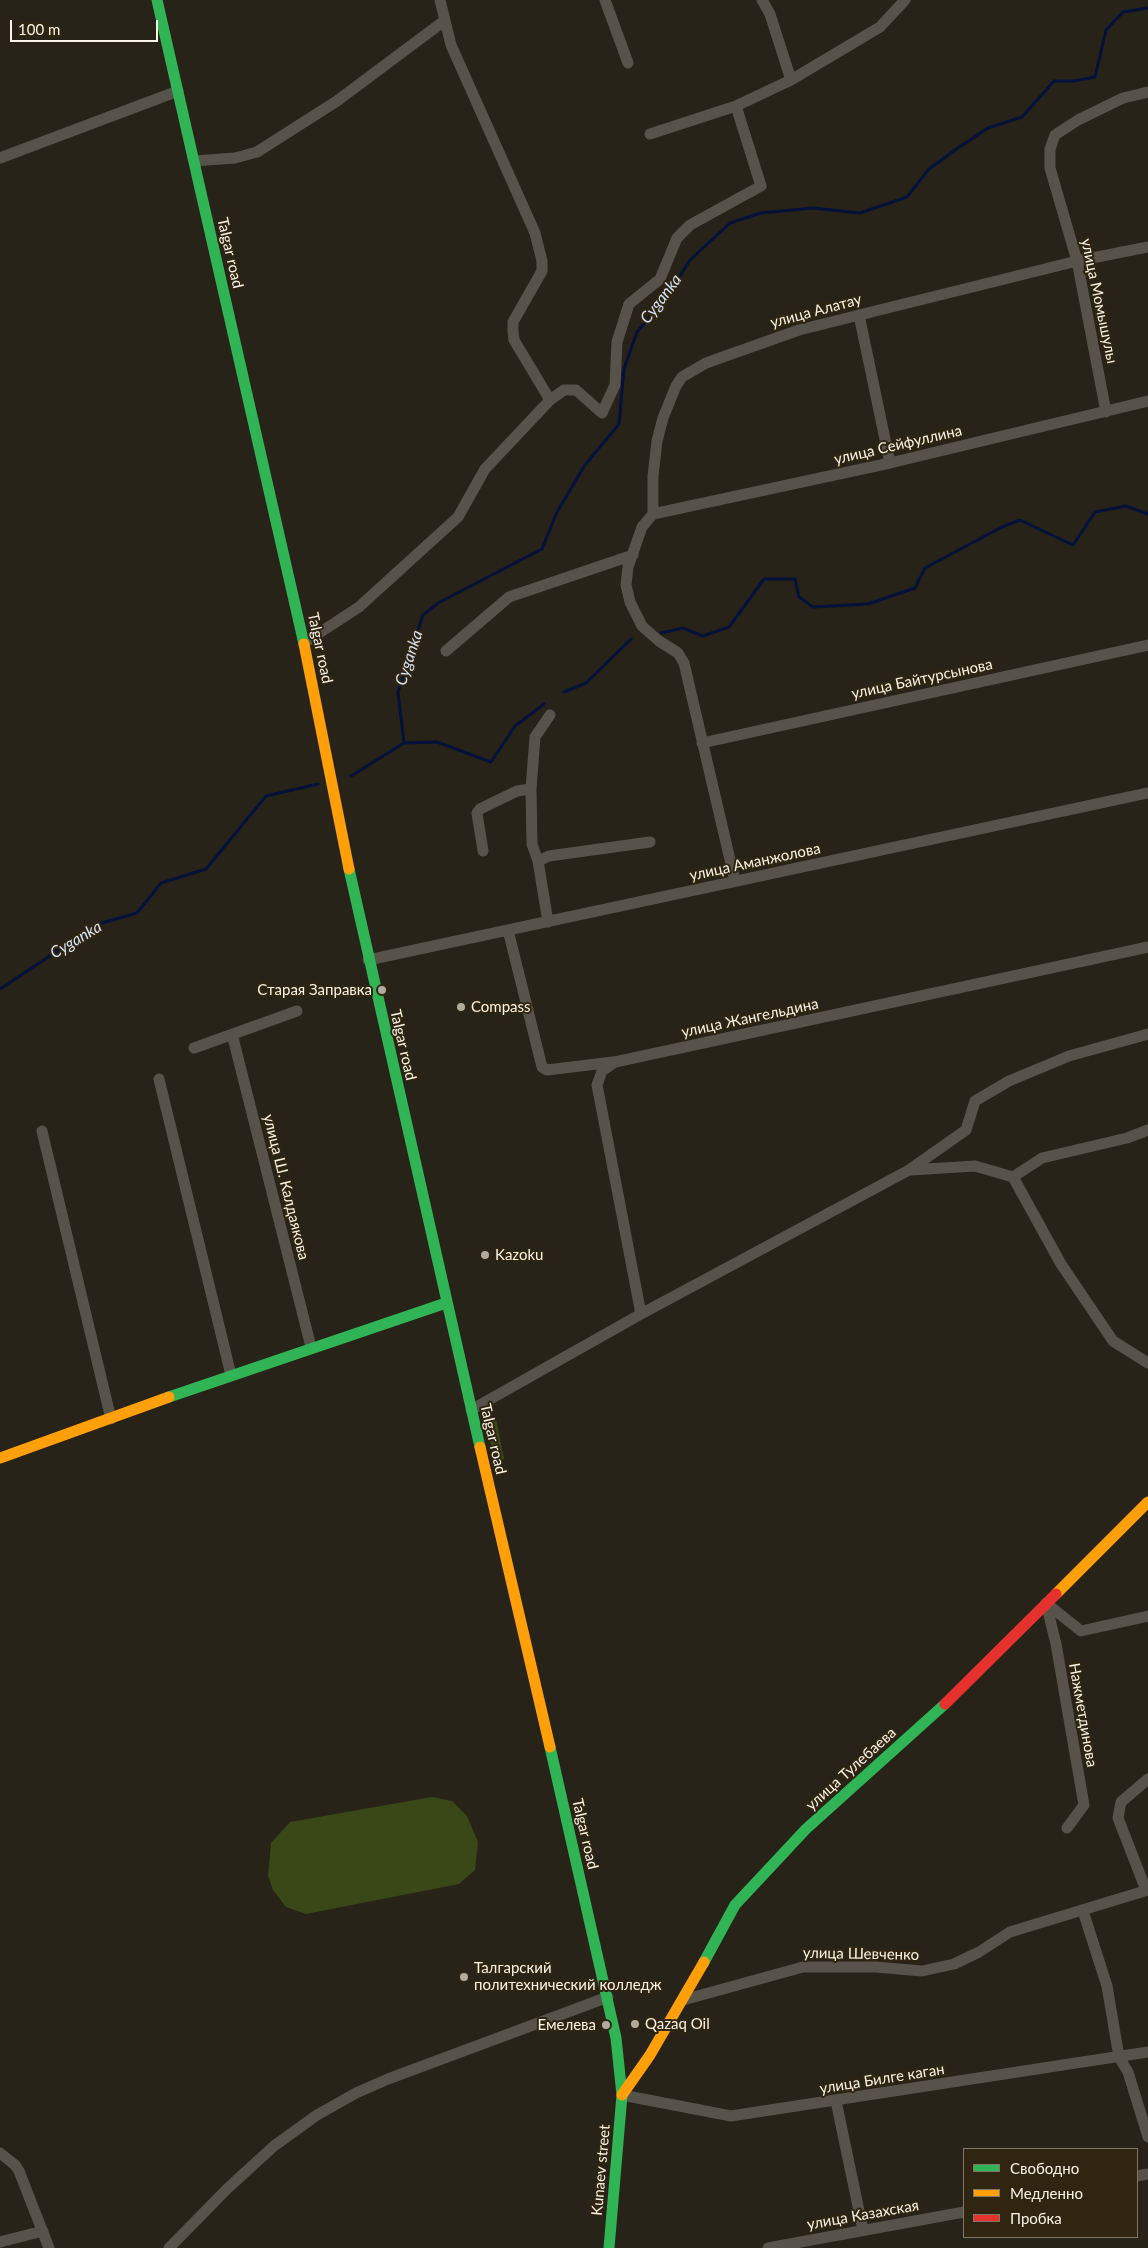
<!DOCTYPE html>
<meta charset="utf-8">
<style>
body{margin:0}
#map{position:relative;width:1148px;height:2248px;overflow:hidden;background:#282318;font-family:Lato,sans-serif}
canvas{display:block}
.legend{position:absolute;left:963px;top:2148px;width:175px;height:90px;box-sizing:border-box;background:#2f2511;border:1px solid #807767;margin:0;padding:6px 9px;list-style:none;font-size:15px;color:#faf3e7}
.legend li{display:flex;align-items:center;gap:10px;height:25px}
.legend b{width:25px;border:1px solid #807767}
.scale{position:absolute;left:10px;top:20px;width:148px;height:22px;box-sizing:border-box;border:2px solid #faf3e7;border-top:0;padding-left:6px;font-size:15px;line-height:18px;white-space:nowrap;color:#faf3e7;-webkit-text-stroke:4px #2f2511;paint-order:stroke}
</style>
<div id="map">
<canvas width="1148" height="2248"></canvas>
<ul class="legend">
<li><b style="height:6px;background:#30b455"></b>Свободно</li>
<li><b style="height:6px;background:#ff9f0a"></b>Медленно</li>
<li><b style="height:6px;background:#e5322d"></b>Пробка</li>
</ul>
<div class="scale">100 m</div>
</div>
<script>
const ctx = document.querySelector('canvas').getContext('2d');
ctx.lineJoin = 'round';
function paint(path, color) {
  ctx.fillStyle = color;
  ctx.fill(path, 'evenodd');
}
function shape(rows) {
  const path = new Path2D();
  for (const r of rows) {
    path.moveTo(r[0], r[1]);
    for (let i = 2; i < r.length; i += 2) path.lineTo(r[i], r[i + 1]);
  }
  return path;
}
function strokePath(path, color, width, dash) {
  ctx.strokeStyle = color;
  ctx.lineWidth = width;
  ctx.lineCap = dash ? 'butt' : 'round';
  ctx.setLineDash(dash || []);
  ctx.stroke(path);
}
function label(font, color, halo, rows, align = 'center') {
  ctx.font = font + ' Lato,sans-serif';
  ctx.lineWidth = 4;
  ctx.setLineDash([]);
  ctx.textBaseline = 'middle';
  ctx.strokeStyle = halo;
  ctx.fillStyle = color;
  for (const [text, x, y, turn = 0] of rows) {
    ctx.save();
    ctx.translate(x, y);
    ctx.rotate((+turn || 0) * Math.PI / 180);
    ctx.textAlign = isNaN(turn) ? turn : align;
    if (halo) ctx.strokeText(text, 0, 0);
    ctx.fillText(text, 0, 0);
    ctx.restore();
  }
}
paint(shape([
 [485,1417,496,1418,504,1459,495,1465],
 [432,1797,452,1801,467,1816,478,1842,475,1870,459,1884,306,1914,286,1907,273,1890,268,1876,271,1843,290,1822]
]), '#3a4716');
strokePath(shape([
 [661,633,683,628,703,636,729,627,764,579,795,579,799,597,813,607,868,604,915,588,925,568,1002,527,1020,520,1073,545,1095,512,1126,506,1148,514],
 [564,692,586,683,631,639],
 [404,743,437,742,491,762,515,726,544,704],
 [351,776,404,743,398,692,423,615,438,603,542,549,557,512,585,465,619,424,624,369,637,332,668,295,690,260,730,223,761,213,813,208,860,213,907,197,929,169,958,148,988,128,1022,117,1054,81,1074,81,1095,77,1106,30,1123,12,1148,8],
 [0,989,98,924,137,913,161,883,206,869,266,796,318,784]
]), '#04113a', 3);
strokePath(shape([
 [605,0,628,63],
 [762,0,770,14,791,80],
 [650,134,736,106,791,80,880,27,905,0],
 [0,158,178,91],
 [194,161,235,158,257,152,337,101,444,21],
 [859,315,890,463],
 [550,400,564,390,576,390,602,413,615,385,617,342,629,304,660,279,677,238,690,225,761,186,736,106],
 [1106,412,1077,261,1050,168,1050,149,1055,135,1078,120,1123,98,1148,92],
 [653,514,890,463,1148,401],
 [304,643,359,607,458,517,485,469,550,400,514,340,513,331,513,322,542,271,542,261,535,233,451,45,440,0],
 [446,651,509,597,633,555],
 [702,743,1148,645],
 [531,789,535,737,550,715],
 [483,851,477,813,480,809,517,791,531,789,532,844,538,861],
 [735,881,684,663,678,653,659,641,642,626,630,602,626,585,628,567,642,527,653,514,653,476,657,441,663,418,676,386,682,377,706,363,799,330,1077,261,1148,247],
 [548,922,538,861,549,856,650,842],
 [508,930,542,1067,547,1070,613,1062],
 [368,960,1148,793],
 [232,1034,311,1347],
 [194,1048,297,1011],
 [159,1079,231,1375],
 [1148,1130,1127,1138,1042,1158,1013,1177,1061,1264,1113,1341,1148,1363],
 [42,1131,111,1419],
 [911,1170,975,1166,1013,1177],
 [641,1314,597,1085,602,1071,615,1062,1148,947],
 [471,1410,641,1314,909,1170,966,1130,975,1101,1009,1081,1069,1056,1148,1034],
 [1046,1603,1056,1644,1084,1805,1067,1828],
 [1046,1603,1081,1631,1148,1616],
 [1146,1890,1118,1818,1121,1802,1148,1779],
 [1083,1911,1107,1986,1119,2057,1128,2072,1148,2137],
 [683,2000,803,1967,876,1967,922,1971,954,1964,979,1952,1010,1932,1148,1890],
 [622,2095,731,2116,1148,2052],
 [836,2101,863,2230],
 [0,2153,15,2165,19,2171,49,2248],
 [1137,2176,1148,2174],
 [0,2242,43,2231],
 [169,2248,228,2188,274,2146,317,2115,356,2093,388,2079,608,1997],
 [768,2248,964,2212]
]), '#57534b', 11);
strokePath(shape([
 [157,0,304,644],
 [349,869,480,1447],
 [169,1397,446,1303],
 [550,1747,616,2038,622,2095,609,2248],
 [704,1962,735,1905,806,1829,945,1704]
]), '#30b455', 11);
strokePath(shape([
 [304,644,349,869],
 [480,1447,550,1747],
 [0,1458,169,1397],
 [1056,1594,1148,1502],
 [622,2095,650,2055,704,1962]
]), '#ff9f0a', 11);
strokePath(shape([
 [945,1704,1056,1594]
]), '#e5322d', 11);
for (const [x, y, r, color] of [
 [382,990,5,"#b0aa9f"],
 [461,1007,5,"#b0aa9f"],
 [485,1255,5,"#b0aa9f"],
 [464,1977,5,"#b0aa9f"],
 [635,2024,5,"#b0aa9f"],
 [606,2025,5,"#b0aa9f"]
]) {
  const dot = new Path2D();
  dot.arc(x, y, r, 0, 2 * Math.PI);
  ctx.fillStyle = color;
  ctx.fill(dot);
  strokePath(dot, '#2f2511', 2);
}
label('15px', '#faf3e7', '#2f2511', [
 ["Talgar road",230,253,77],
 ["улица Момышулы",1099,301,78],
 ["улица Алатау",816,311,-15],
 ["улица Сейфуллина",898,445,-13],
 ["Talgar road",320,648,78],
 ["улица Байтурсынова",922,679,-12],
 ["улица Аманжолова",755,862,-12],
 ["улица Жангельдина",750,1018,-12],
 ["Talgar road",403,1045,77],
 ["улица Ш. Калдаякова",286,1187,76],
 ["Talgar road",493,1439,77],
 ["Нажметдинова",1083,1715,80],
 ["улица Тулебаева",851,1769,-42],
 ["Talgar road",585,1834,77],
 ["улица Шевченко",861,1954,1],
 ["улица Билге каган",882,2079,-9],
 ["Kunaev street",601,2170,-85],
 ["улица Казахская",863,2215,-10]
]);
label('15px', '#faf3e7', '#2f2511', [
 ["Старая Заправка",372,990,"right"],
 ["Compass",471,1007],
 ["Kazoku",495,1255],
 ["Талгарский",474,1968],
 ["политехнический колледж",474,1985],
 ["Qazaq Oil",645,2024],
 ["Емелева",596,2025,"right"]
], 'left');
label('italic 16px', '#d6e2f5', '#2f2511', [
 ["Cyganka",661,299,-53],
 ["Cyganka",409,658,-72],
 ["Cyganka",76,940,-31]
]);
</script>
